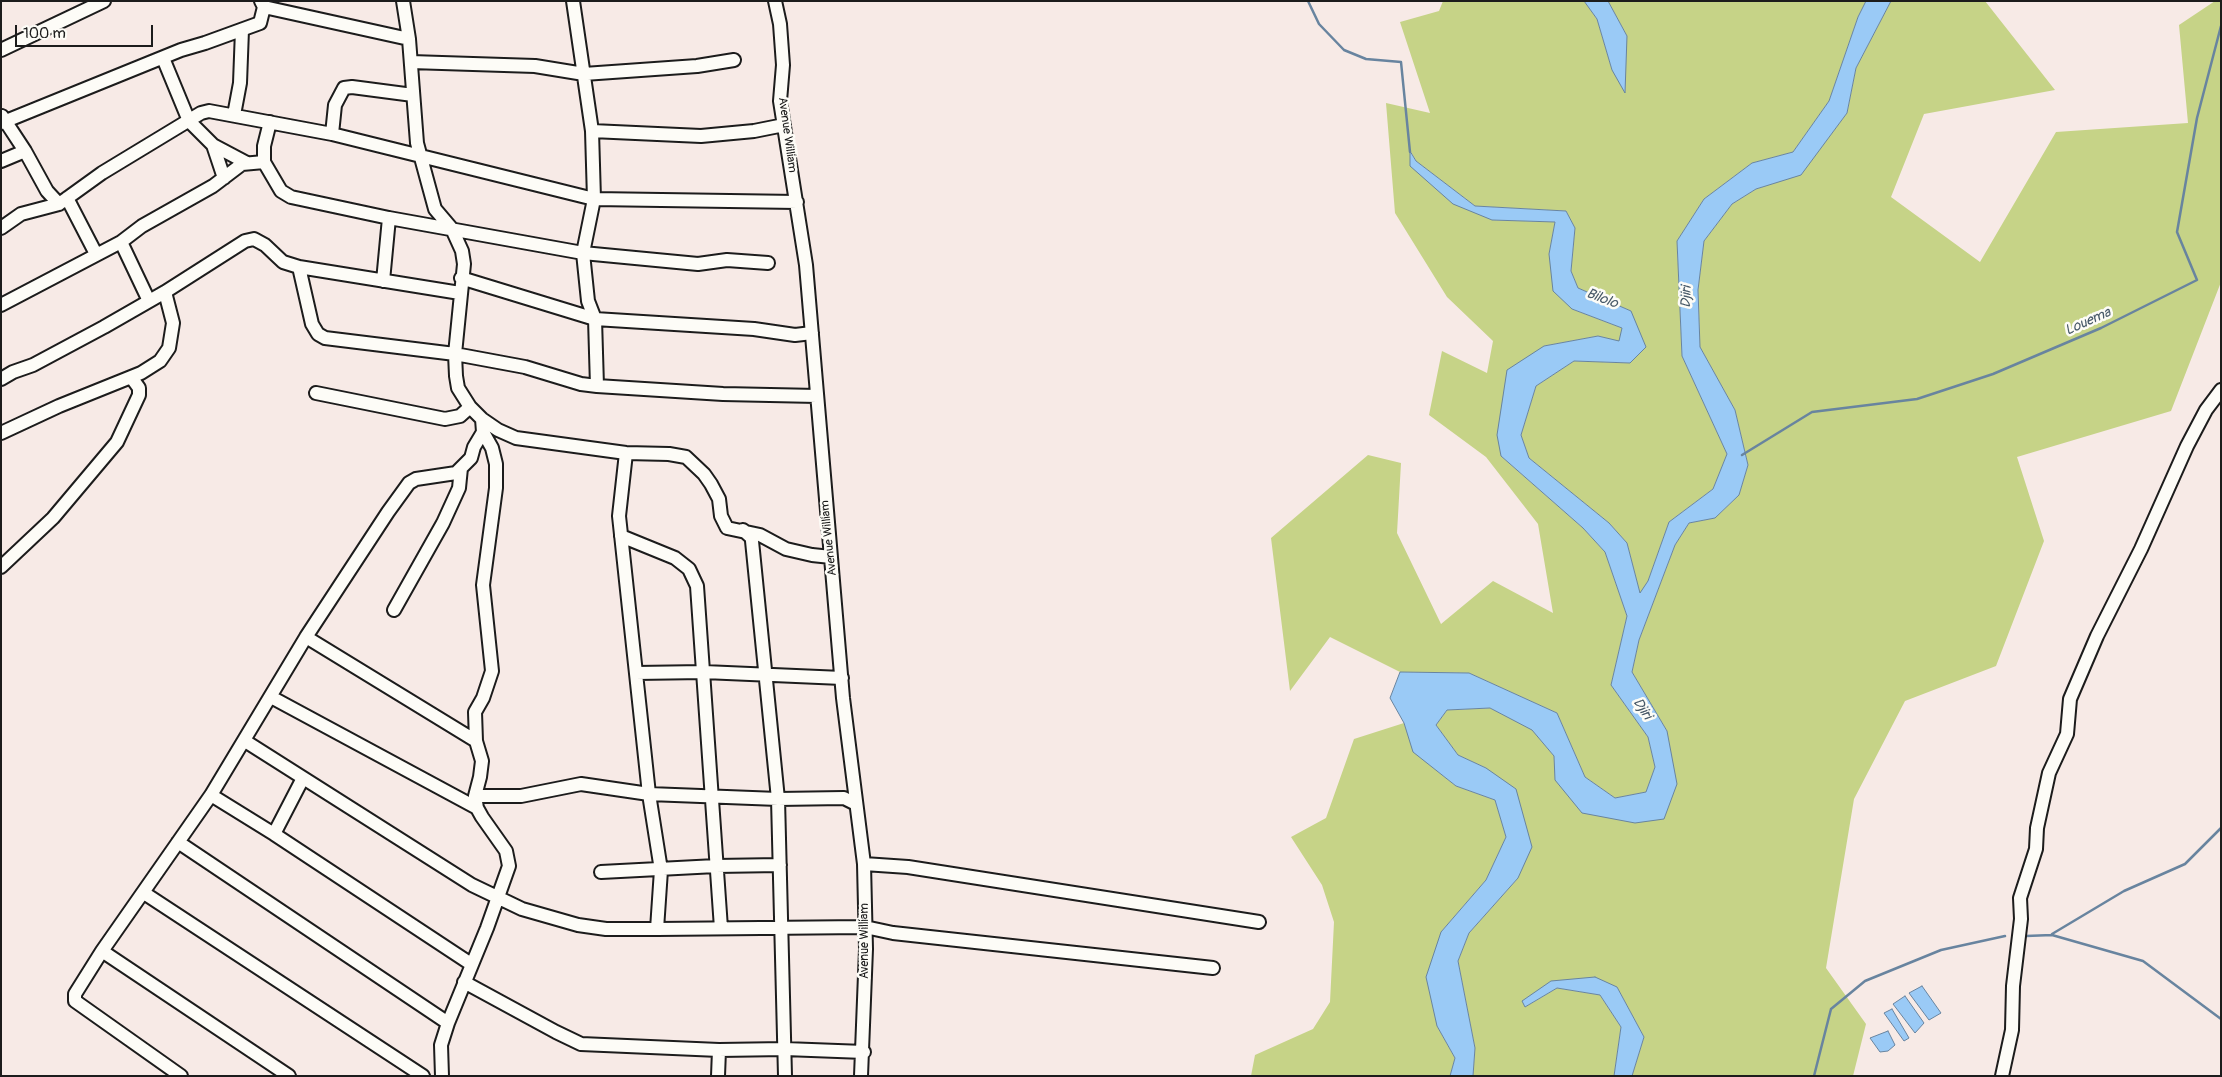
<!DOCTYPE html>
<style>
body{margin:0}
#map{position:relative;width:2222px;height:1077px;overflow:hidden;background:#f7eae6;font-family:Pangolin,sans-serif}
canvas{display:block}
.frame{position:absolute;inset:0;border:2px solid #1c1c1c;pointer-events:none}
.scale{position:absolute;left:15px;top:25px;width:138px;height:22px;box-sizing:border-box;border:2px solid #1c1c1c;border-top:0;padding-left:6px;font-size:15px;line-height:18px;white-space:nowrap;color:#1c1c1c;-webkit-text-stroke:4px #fdfcf7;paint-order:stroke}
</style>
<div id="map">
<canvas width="2222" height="1077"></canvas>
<div class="frame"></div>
<div class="scale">100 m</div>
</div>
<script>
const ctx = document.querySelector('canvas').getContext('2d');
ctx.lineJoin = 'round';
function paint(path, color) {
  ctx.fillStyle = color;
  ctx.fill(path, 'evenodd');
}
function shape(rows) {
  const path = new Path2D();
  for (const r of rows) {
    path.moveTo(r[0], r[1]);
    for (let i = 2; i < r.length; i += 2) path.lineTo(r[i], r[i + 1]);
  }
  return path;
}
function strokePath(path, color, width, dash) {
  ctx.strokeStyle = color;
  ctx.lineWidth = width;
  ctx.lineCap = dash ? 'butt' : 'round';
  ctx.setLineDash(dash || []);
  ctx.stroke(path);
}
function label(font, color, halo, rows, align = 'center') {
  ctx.font = font + ' Pangolin,sans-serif';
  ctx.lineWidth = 5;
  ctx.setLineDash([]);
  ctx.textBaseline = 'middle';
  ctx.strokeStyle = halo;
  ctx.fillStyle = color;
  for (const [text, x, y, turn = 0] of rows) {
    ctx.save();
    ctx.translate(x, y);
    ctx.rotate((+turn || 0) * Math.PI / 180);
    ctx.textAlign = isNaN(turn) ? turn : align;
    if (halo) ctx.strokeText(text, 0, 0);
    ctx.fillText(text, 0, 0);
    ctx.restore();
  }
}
paint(shape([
 [1443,1,1584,1,1597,19,1612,70,1627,36,1608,1,1866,1,1858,17,1829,101,1793,152,1752,163,1704,199,1677,241,1682,356,1727,454,1713,489,1669,522,1648,581,1640,594,1627,543,1609,523,1529,458,1521,435,1536,386,1574,361,1630,363,1631,311,1578,288,1571,271,1575,228,1566,211,1475,206,1416,161,1411,152,1411,166,1492,220,1555,222,1549,254,1572,309,1622,328,1620,342,1598,336,1544,346,1501,456,1583,528,1605,552,1627,616,1611,685,1648,737,1655,767,1646,792,1615,798,1585,777,1557,713,1469,673,1400,672,1330,637,1290,691,1271,538,1368,455,1401,463,1397,533,1441,624,1493,581,1553,613,1538,524,1486,457,1429,415,1442,351,1487,373,1493,341,1447,297,1395,213,1386,103,1430,113,1400,22,1439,11],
 [1891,1,1985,1,2055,90,1924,114,1891,197,1980,262,2056,132,2188,123,2179,25,2215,1,2221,1,2221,282,2171,411,2017,457,2044,541,1996,666,1905,701,1854,799,1826,968,1866,1024,1853,1076,1632,1076,1644,1037,1617,987,1551,981,1525,1007,1557,988,1600,995,1621,1027,1614,1076,1473,1076,1475,1048,1458,961,1469,933,1518,878,1486,768,1458,755,1436,725,1447,710,1490,708,1532,729,1554,756,1556,780,1664,819,1667,731,1632,672,1639,640,1675,545,1689,523,1715,518,1739,495,1748,465,1735,410,1700,347,1698,290,1704,241,1732,204,1756,189,1801,174,1847,113,1856,68],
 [1404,723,1414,752,1456,786,1495,800,1506,837,1486,880,1441,932,1437,1026,1455,1058,1450,1076,1251,1076,1255,1055,1313,1029,1330,1002,1334,922,1322,885,1291,837,1326,818,1354,739]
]), '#c6d387');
const water = shape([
 [1584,1,1608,1,1627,36,1625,93,1612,70,1597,19,1584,1],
 [1866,1,1891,1,1856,68,1847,113,1801,175,1756,189,1732,204,1704,241,1698,290,1700,347,1735,410,1748,465,1739,495,1715,518,1689,523,1675,545,1639,640,1632,672,1667,731,1677,784,1664,819,1635,823,1582,813,1555,780,1554,756,1532,730,1490,708,1447,710,1436,725,1458,755,1486,768,1516,789,1532,847,1518,878,1469,933,1458,961,1475,1048,1473,1076,1450,1076,1455,1058,1437,1026,1426,977,1441,932,1486,880,1506,837,1495,800,1456,786,1413,752,1404,723,1390,698,1400,672,1469,673,1557,713,1585,777,1615,798,1646,792,1655,767,1648,737,1611,685,1627,616,1605,552,1583,528,1501,456,1497,435,1507,370,1544,346,1598,336,1619,341,1622,328,1572,309,1553,291,1549,254,1555,222,1492,220,1453,204,1410,166,1410,151,1416,161,1475,206,1566,211,1575,228,1571,271,1578,288,1631,311,1646,347,1630,363,1574,361,1536,386,1521,435,1529,458,1609,523,1627,543,1640,593,1648,581,1669,522,1713,489,1727,454,1682,356,1677,241,1704,199,1752,163,1793,152,1829,101,1858,17,1866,1],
 [1595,977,1617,987,1644,1037,1632,1076,1614,1076,1621,1027,1600,995,1557,988,1525,1007,1522,1001,1551,981,1595,977],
 [1922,986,1941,1013,1929,1020,1909,993,1922,986],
 [1905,996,1924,1023,1915,1033,1893,1004,1905,996],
 [1892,1009,1909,1038,1904,1041,1884,1013,1892,1009],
 [1888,1031,1895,1045,1888,1051,1880,1052,1870,1038,1888,1031]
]);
paint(water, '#9acaf6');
strokePath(water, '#68849f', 1);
strokePath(shape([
 [1308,1,1319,24,1344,50,1366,59,1401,62,1410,152],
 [1742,455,1812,412,1917,399,1993,374,2101,328,2197,280,2177,232,2197,118,2221,26],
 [2052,934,2124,891,2185,864,2221,828],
 [2026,936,2052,935,2143,961,2221,1019],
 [1814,1076,1831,1009,1865,981,1941,950,2005,936]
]), '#68849f', 2.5);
const minor = shape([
 [403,1,409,39,417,143,435,209,452,229,462,251,464,264,455,354,456,376,458,388,470,407,482,419,498,430,516,438,626,453,669,454,686,457,704,474,711,484,719,499,721,516,727,528,760,535,786,549,812,555,831,557],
 [573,1,592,131,594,199,583,253,588,301,595,319,597,386],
 [775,1,780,24,783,65,780,101,806,265,843,698,864,864,866,949,861,1076],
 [264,7,409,39],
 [1,50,104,1],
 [163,58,189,121,213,145,224,178],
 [411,62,535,66,584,74,697,66,734,60],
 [234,115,240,83,242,30],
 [2,116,25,151,47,191,59,204],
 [270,122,264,146,264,162,281,191,291,197,389,218,583,253,698,264,727,260,768,263],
 [1,123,181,50,205,43,260,23,264,7,261,1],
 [592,131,701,136,754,131,784,125],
 [332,134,335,105,344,88,352,87,413,95],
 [213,145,247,163],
 [1,161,25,151],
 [67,198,96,254],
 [1,228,21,214,59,204,102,173,201,113,209,111,332,134,594,199,797,202],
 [121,242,149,301],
 [299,267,460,293],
 [461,278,595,319,754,329,795,335,812,333],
 [383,281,389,218],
 [1,305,121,242,142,226,213,186,242,164,264,162],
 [1,379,13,372,33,365,104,327,165,292,245,241,254,239,265,245,283,262,299,267,312,324,318,334,325,338,455,354,525,367,581,384,597,386,723,394,817,396],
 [316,393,445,419,460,416,470,407],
 [1,433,59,406,141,373,160,361,169,348,173,323,165,292],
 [626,453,619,516,649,794,661,870,657,929],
 [743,530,752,538,752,541,778,799,785,1076],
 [621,536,675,558,689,569,697,586,721,928],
 [1,567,53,518,117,442,139,395,139,388,131,377],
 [394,610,443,523,459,488,461,468],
 [306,637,476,741],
 [636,673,704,672,842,678],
 [271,697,477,808],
 [245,741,472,885,522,909,578,925,606,929,657,929,865,927,893,933,1213,968],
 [211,795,274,834,471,964],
 [475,796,521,796,581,784,649,794,778,799,844,798,856,804],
 [274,834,303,778],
 [178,842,448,1023],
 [864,864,908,867,1259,922],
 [601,872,716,866,780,865],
 [144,893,423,1076],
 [102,951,289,1076],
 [464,982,556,1032,581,1044,719,1050,785,1049,864,1052],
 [181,1076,75,1001,75,994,102,951,211,795,306,637,388,512,409,483,416,479,456,473,471,458,474,447,483,432,482,419],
 [442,1076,441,1045,448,1023,487,928,509,866,506,851,482,817,477,808,475,796,480,777,482,761,476,741,475,712,483,698,492,671,483,585,496,488,496,464,492,448,483,432],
 [718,1076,719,1050],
 [2002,1076,2012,1030,2013,986,2021,919,2020,898,2036,849,2037,828,2049,773,2067,734,2070,699,2097,636,2141,549,2187,446,2206,410,2221,390]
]);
strokePath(minor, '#1c1c1c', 16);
strokePath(minor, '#fdfcf7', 12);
label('12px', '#1c1c1c', '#fdfcf7', [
 ["Avenue William",787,135,82],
 ["Avenue William",829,538,-96],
 ["Avenue William",865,941,-90]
]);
label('italic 14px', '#485968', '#fdfcf7', [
 ["Djiri",1687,297,-88],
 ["Bilolo",1602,299,21],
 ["Louema",2088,322,-24],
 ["Djiri",1642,709,57]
]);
</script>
